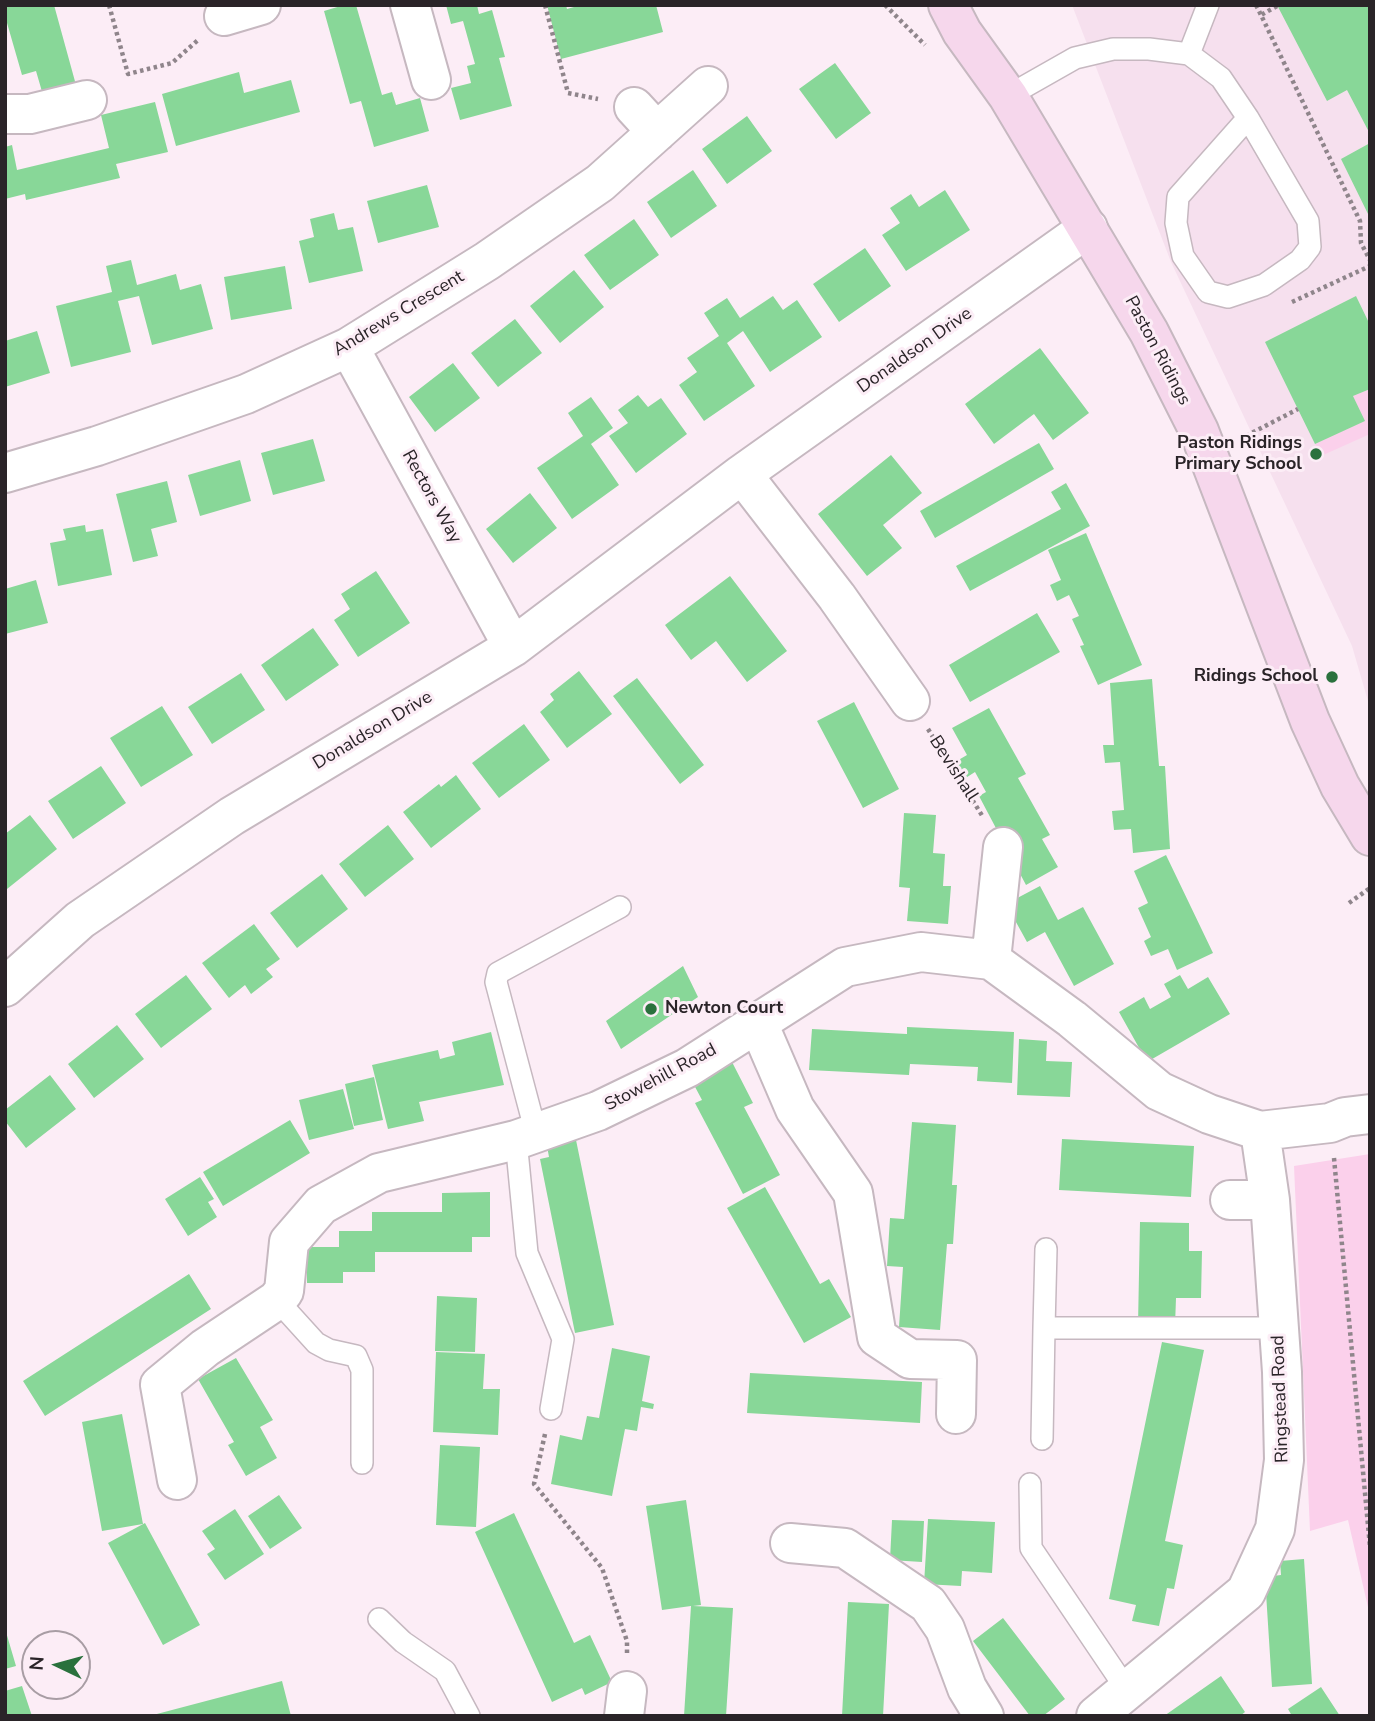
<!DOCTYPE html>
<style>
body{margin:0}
#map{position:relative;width:1375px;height:1721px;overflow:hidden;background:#fcedf6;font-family:"Nunito Sans",sans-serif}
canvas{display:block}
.frame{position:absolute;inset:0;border:7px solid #2a2428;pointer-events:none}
.north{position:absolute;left:21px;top:1630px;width:70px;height:70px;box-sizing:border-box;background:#fcedf6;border:2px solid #a89da4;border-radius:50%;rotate:275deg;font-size:19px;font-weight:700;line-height:28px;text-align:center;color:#2a2428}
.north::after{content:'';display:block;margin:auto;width:24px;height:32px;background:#2a713d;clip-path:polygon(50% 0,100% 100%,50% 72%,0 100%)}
</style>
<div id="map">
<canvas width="1375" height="1721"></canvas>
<div class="frame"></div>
<div class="north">N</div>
</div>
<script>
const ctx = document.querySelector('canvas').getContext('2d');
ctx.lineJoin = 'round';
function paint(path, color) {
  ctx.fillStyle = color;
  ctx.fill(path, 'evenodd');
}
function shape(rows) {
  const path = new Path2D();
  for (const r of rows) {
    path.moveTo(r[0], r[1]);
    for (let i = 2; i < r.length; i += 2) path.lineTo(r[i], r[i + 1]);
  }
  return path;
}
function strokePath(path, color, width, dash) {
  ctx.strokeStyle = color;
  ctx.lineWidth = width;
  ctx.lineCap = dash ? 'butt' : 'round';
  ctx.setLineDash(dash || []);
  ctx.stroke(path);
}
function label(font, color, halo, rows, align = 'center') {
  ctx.font = font + ' "Nunito Sans",sans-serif';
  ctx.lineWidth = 6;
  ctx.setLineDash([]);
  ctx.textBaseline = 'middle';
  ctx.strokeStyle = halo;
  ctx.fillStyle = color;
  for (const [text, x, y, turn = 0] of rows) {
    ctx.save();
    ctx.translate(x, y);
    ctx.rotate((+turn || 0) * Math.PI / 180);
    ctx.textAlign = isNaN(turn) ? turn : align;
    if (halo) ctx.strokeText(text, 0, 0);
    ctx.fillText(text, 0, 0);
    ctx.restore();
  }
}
paint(shape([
 [1072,5,1370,5,1370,708,1352,646,1171,262]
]), '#f6e0ee');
paint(shape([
 [1370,389,1370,434,1321,456,1315,444,1364,421,1353,396],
 [1370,1154,1370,1616,1348,1520,1310,1531,1294,1166]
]), '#fbd0eb');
paint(shape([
 [5,5,54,5,76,85,43,95,36,71,22,75,5,16],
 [344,5,356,5,382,95,392,92,396,105,420,98,429,131,374,147,361,101,350,104,324,11],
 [446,5,477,5,479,14,492,10,505,57,499,58,512,106,460,120,451,88,471,83,467,66,475,64,463,21,451,24],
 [547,5,566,5,567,9,581,5,656,5,663,32,561,59],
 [1277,5,1370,5,1370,134,1347,90,1327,101],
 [835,63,871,113,836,139,799,89],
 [239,72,244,93,291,80,300,112,176,146,162,94],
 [155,102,168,152,116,164,120,178,26,200,25,194,5,199,5,147,12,145,17,170,109,148,101,115],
 [747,116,772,151,727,184,702,149],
 [1370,143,1370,218,1341,159],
 [693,170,717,206,671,238,647,202],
 [427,185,439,227,378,243,367,201],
 [945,190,970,230,906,271,882,235,900,223,890,208,911,194,919,207],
 [334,213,338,230,353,227,363,271,309,283,299,241,314,237,310,219],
 [634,219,659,255,610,290,584,255],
 [865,248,891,286,839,322,813,284],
 [131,260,137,285,176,274,180,290,201,284,213,329,152,345,139,296,118,301,131,352,71,367,56,306,112,292,106,266],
 [285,266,292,309,231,320,224,277],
 [574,270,604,307,560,343,530,306],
 [773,296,783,310,797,300,822,337,770,372,743,331,727,343,755,386,704,421,679,385,697,372,687,358,719,336,704,313,727,298,740,318],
 [1356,296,1370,325,1370,389,1353,396,1365,421,1315,444,1265,342],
 [515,319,542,353,498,387,471,353],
 [37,331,50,373,5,387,5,341],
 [1040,348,1089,413,1053,440,1034,414,994,444,965,404],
 [453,363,480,398,435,432,409,397],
 [638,395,648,407,661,398,687,434,636,473,609,436,628,423,618,410],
 [591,397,613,428,591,444,619,485,572,519,537,468,583,436,568,413],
 [313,439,325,481,273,495,261,453],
 [1039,443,1054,469,935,538,920,511],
 [891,455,922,493,883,525,902,548,867,576,818,514],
 [240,460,251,501,200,516,188,475],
 [167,481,177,522,151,529,158,556,133,562,116,494],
 [1066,483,1090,526,970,591,956,566,1061,509,1051,492],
 [530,493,557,528,513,563,486,529],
 [85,525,86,532,103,529,112,575,58,586,50,543,66,540,63,529],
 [1086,533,1142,665,1098,685,1080,646,1084,645,1072,619,1079,616,1069,595,1057,601,1050,585,1061,580,1048,550],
 [376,571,410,623,358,657,334,620,350,609,341,594],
 [730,576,787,651,747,682,716,641,691,660,665,625],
 [36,580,48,623,5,634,5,589],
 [1037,613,1060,652,970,702,949,665],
 [313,628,339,665,286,701,261,665],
 [579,671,612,714,567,748,540,712,554,700,550,694],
 [241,673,265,710,212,744,188,707],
 [637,678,704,765,680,784,613,696],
 [1152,679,1159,766,1165,766,1170,849,1133,853,1131,829,1114,830,1112,811,1124,810,1120,762,1105,763,1103,745,1114,745,1110,683],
 [854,702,899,789,863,808,817,721],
 [162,706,193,755,141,787,110,738],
 [989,708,1026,774,1018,778,1050,835,1042,839,1058,867,1026,885,979,796,986,792,975,772,964,779,955,762,967,755,952,728],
 [524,724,550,760,499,798,472,763],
 [101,766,126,803,73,839,48,801],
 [456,775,481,809,431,848,403,812,439,784,441,787],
 [904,813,936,815,933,853,945,854,943,886,951,886,948,924,907,921,910,888,899,887],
 [30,815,57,849,7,889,5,834],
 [388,825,414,859,365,897,339,864],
 [1166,855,1213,953,1177,970,1168,949,1151,956,1144,941,1151,937,1138,908,1148,903,1134,871],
 [322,874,348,909,297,948,270,913],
 [1040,886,1058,920,1083,907,1114,964,1074,986,1045,932,1027,942,1006,904],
 [254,924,280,959,266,969,273,977,251,994,245,985,229,998,202,963],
 [683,966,698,997,621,1049,606,1021],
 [186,975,212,1009,161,1048,135,1014],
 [1180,975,1188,989,1208,977,1230,1014,1147,1062,1119,1012,1144,997,1150,1009,1171,997,1164,984],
 [117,1025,144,1059,94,1098,68,1064],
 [907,1027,1014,1032,1012,1083,977,1081,978,1067,910,1064,909,1075,809,1070,812,1029,907,1034],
 [491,1032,504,1085,419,1102,424,1121,388,1129,372,1065,438,1050,440,1059,455,1055,452,1042],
 [1019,1039,1047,1041,1046,1061,1072,1062,1070,1097,1017,1095],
 [732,1062,753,1103,744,1107,780,1175,743,1194,695,1103,702,1100,693,1083],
 [50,1075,76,1109,26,1148,5,1121,5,1110],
 [374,1077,383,1120,354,1126,345,1084],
 [343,1089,354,1129,309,1140,299,1100],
 [290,1120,310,1153,223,1206,203,1172],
 [912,1122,956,1125,952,1185,957,1185,953,1244,947,1244,940,1330,899,1327,903,1267,887,1266,890,1218,904,1219],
 [1062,1139,1194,1146,1191,1197,1059,1190],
 [576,1140,614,1325,575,1333,540,1159,549,1157,547,1146],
 [200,1177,214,1199,208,1202,217,1217,188,1236,165,1199],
 [765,1187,820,1284,829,1279,851,1317,804,1343,727,1208],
 [490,1192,490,1237,472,1237,472,1252,375,1252,375,1272,343,1272,343,1283,307,1283,307,1247,339,1247,339,1231,372,1231,372,1212,442,1212,442,1193],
 [1140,1222,1189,1223,1189,1251,1202,1251,1201,1298,1176,1298,1175,1326,1138,1325],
 [189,1274,211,1309,45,1416,23,1381],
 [437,1296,477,1298,475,1352,435,1351],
 [1162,1342,1204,1350,1165,1541,1183,1545,1174,1589,1167,1588,1159,1626,1132,1621,1136,1605,1109,1599],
 [612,1348,650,1356,642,1401,654,1404,653,1409,641,1407,637,1431,625,1429,612,1496,551,1484,560,1435,582,1440,587,1416,599,1418],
 [436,1352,485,1354,483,1389,500,1389,498,1435,433,1432],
 [236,1358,273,1420,260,1427,277,1458,246,1476,228,1445,234,1442,198,1379],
 [750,1373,922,1382,920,1423,747,1413],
 [122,1414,143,1524,102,1531,82,1422],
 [440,1445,480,1447,476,1527,436,1525],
 [279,1495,302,1528,270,1549,248,1516],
 [686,1500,701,1605,693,1606,733,1608,726,1716,684,1716,691,1606,662,1610,646,1506],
 [235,1509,264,1554,225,1580,207,1554,215,1549,202,1531],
 [514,1513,574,1643,590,1635,612,1682,585,1695,582,1688,552,1702,475,1532],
 [928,1519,995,1522,992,1573,962,1571,961,1586,924,1584],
 [892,1520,924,1521,922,1562,890,1560],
 [145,1523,200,1625,163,1645,108,1543],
 [1304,1559,1312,1684,1272,1687,1265,1577,1281,1575,1280,1561],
 [848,1602,889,1604,883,1716,842,1716],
 [1003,1618,1065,1699,1043,1716,1030,1716,973,1641],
 [6,1632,16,1666,5,1669,5,1633],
 [1221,1676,1245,1712,1240,1716,1164,1716],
 [282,1681,291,1716,153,1716,153,1715],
 [22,1686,32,1716,5,1716,5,1691],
 [1321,1687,1340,1716,1292,1716,1288,1709]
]), '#88d798');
const lane = shape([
 [1189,54,1221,78,1248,118,1308,221,1310,247,1300,260,1264,285,1228,297,1208,292,1183,256,1176,223,1178,197,1248,118],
 [1008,96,1075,58,1113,49,1149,49,1189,54,1208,5],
 [536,1133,496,982,498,973,620,907],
 [516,1140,527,1253,563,1339,551,1409],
 [277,1300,316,1343,329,1350,356,1356,362,1370,362,1463],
 [1044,1328,1046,1249],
 [1042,1439,1044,1328,1279,1328],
 [1030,1484,1031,1548,1127,1690],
 [379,1619,403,1642,445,1671,469,1716]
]);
const street = shape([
 [410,5,431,80],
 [224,16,261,5],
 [634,107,657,132],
 [5,114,30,114,87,100],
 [349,347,513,647],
 [5,473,97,446,246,394,349,347,487,261,600,183,708,86],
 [742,474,837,597,910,701],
 [991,960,1003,847],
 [5,987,80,920,232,816,513,647,742,474,1088,228],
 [758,1023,795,1109,853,1193,877,1337,910,1359,957,1360,956,1414],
 [1230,1200,1270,1200],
 [177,1480,160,1385,205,1348,277,1300,284,1291,289,1242,321,1205,379,1173,516,1140,598,1111,687,1068,845,967,921,952,991,960,1072,1019,1159,1091,1209,1114,1260,1131,1330,1123,1345,1117,1370,1114],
 [790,1543,845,1548,928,1604,945,1629,967,1688,984,1716],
 [624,1716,627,1691],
 [1096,1716,1246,1592,1275,1529,1284,1460,1282,1372,1270,1200,1260,1131]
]);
const secondary = shape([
 [948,5,962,32,1008,96,1149,332,1199,431,1310,721,1340,786,1370,836]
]);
strokePath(lane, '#c6b8c0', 24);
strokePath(street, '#c6b8c0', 42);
strokePath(secondary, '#c6b8c0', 42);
strokePath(shape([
 [109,5,128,74,172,63,198,40],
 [545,5,568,93,598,99],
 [885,5,925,45],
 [1256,5,1261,15],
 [1277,6,1261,15,1360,221,1361,243,1370,260],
 [1292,302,1370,266],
 [1240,439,1298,409],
 [928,729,983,817],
 [1349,903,1370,888],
 [1334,1158,1370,1547],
 [545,1434,534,1484,602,1568,627,1641,627,1655]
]), '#8f858b', 4.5, [3.5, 3.5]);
strokePath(lane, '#fff', 21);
strokePath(street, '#fff', 38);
strokePath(secondary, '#f6d7ec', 38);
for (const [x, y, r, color] of [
 [1316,454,7,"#2a713d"],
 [1332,677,7,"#2a713d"],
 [651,1009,7,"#2a713d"]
]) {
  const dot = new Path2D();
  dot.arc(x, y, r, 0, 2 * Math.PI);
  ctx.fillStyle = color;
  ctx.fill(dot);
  strokePath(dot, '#fcedf6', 2.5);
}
label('18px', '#2a2428', '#fcedf6', [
 ["Andrews Crescent",399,314,-31],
 ["Donaldson Drive",915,351,-35],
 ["Paston Ridings",1157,351,62],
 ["Rectors Way",431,497,61],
 ["Donaldson Drive",373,731,-31],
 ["Bevishall",953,769,57],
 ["Stowehill Road",661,1078,-28],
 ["Ringstead Road",1281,1399,-92]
]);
label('bold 18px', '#2a2428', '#fcedf6', [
 ["Paston Ridings",1302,444],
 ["Primary School",1302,465],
 ["Ridings School",1318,677],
 ["Newton Court",665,1009,"left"]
], 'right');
</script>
